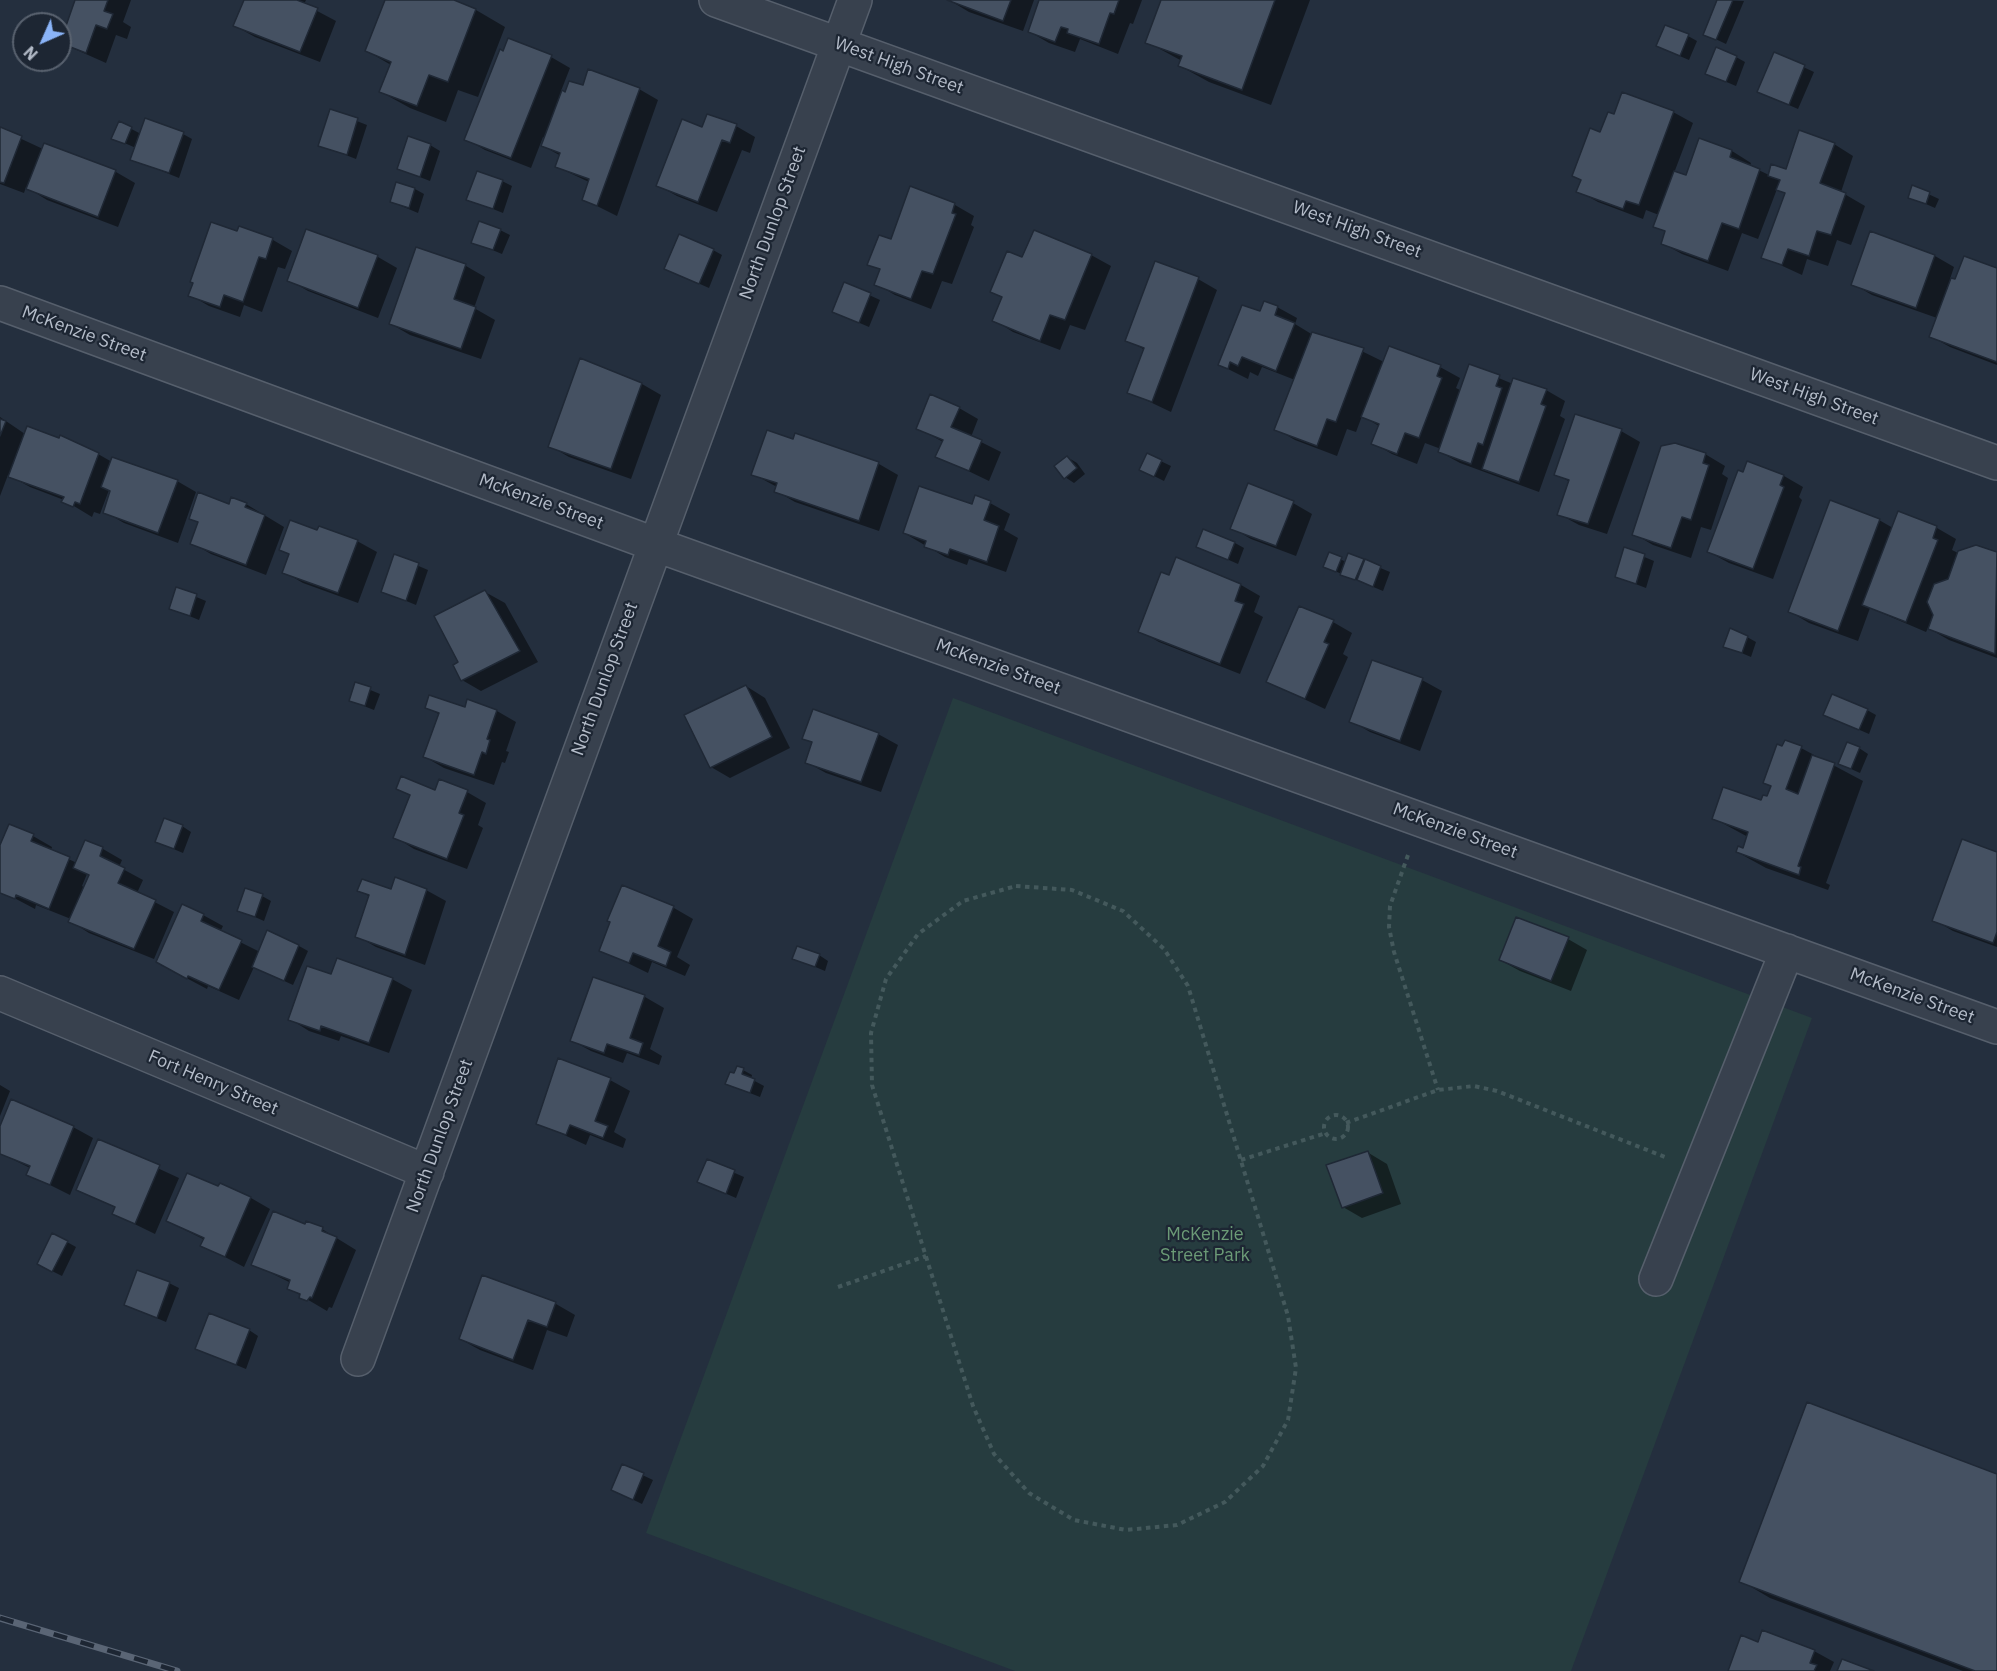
<!DOCTYPE html>
<style>
body{margin:0}
#map{position:relative;width:1997px;height:1671px;overflow:hidden;background:#242f3e;font-family:"IBM Plex Sans",sans-serif}
canvas{display:block}
.north{position:absolute;left:12px;top:12px;width:60px;height:60px;box-sizing:border-box;background:#1d2633;border:2px solid #59626f;border-radius:50%;rotate:225deg;font-size:16px;font-weight:700;line-height:24px;text-align:center;color:#b4bcc9}
.north::after{content:'';display:block;margin:auto;width:21px;height:27px;background:#8ab4f8;clip-path:polygon(50% 0,100% 100%,50% 72%,0 100%)}
</style>
<div id="map">
<canvas width="1997" height="1671"></canvas>
<div class="north">N</div>
</div>
<script>
const ctx = document.querySelector('canvas').getContext('2d');
ctx.lineJoin = 'round';
function paint(path, color) {
  ctx.fillStyle = color;
  ctx.fill(path, 'evenodd');
}
function shape(rows) {
  const path = new Path2D();
  for (const r of rows) {
    if (r.length === 3) {
      path.moveTo(r[0] + r[2], r[1]);
      path.arc(r[0], r[1], r[2], 0, 2 * Math.PI);
      continue;
    }
    path.moveTo(r[0], r[1]);
    for (let i = 2; i < r.length; i += 2) path.lineTo(r[i], r[i + 1]);
  }
  return path;
}
function strokePath(path, color, width, dash) {
  ctx.strokeStyle = color;
  ctx.lineWidth = width;
  ctx.lineCap = dash ? 'butt' : 'round';
  ctx.setLineDash(dash || []);
  ctx.stroke(path);
}
function label(font, color, halo, rows, align = 'center') {
  ctx.font = font + ' "IBM Plex Sans",sans-serif';
  ctx.lineWidth = 4.5;
  ctx.setLineDash([]);
  ctx.textBaseline = 'middle';
  ctx.strokeStyle = halo;
  ctx.fillStyle = color;
  for (const [text, x, y, turn = 0] of rows) {
    ctx.save();
    ctx.translate(x, y);
    ctx.rotate((+turn || 0) * Math.PI / 180);
    ctx.textAlign = isNaN(turn) ? turn : align;
    if (halo) ctx.strokeText(text, 0, 0);
    ctx.fillText(text, 0, 0);
    ctx.restore();
  }
}
paint(shape([
 [953,698,1812,1018,1571,1671,1015,1671,646,1533]
]), '#263c3f');
paint(shape([
 [77,0,131,0,123,22,131,27,127,39,116,35,106,63,61,43],
 [245,0,306,0,304,4,336,21,320,62,255,37,235,26],
 [386,0,450,0,476,10,505,27,478,97,458,90,446,122,410,108,381,92,391,65,367,51],
 [949,0,1034,0,1023,31,969,12],
 [1041,0,1142,0,1133,24,1130,23,1118,54,1080,39,1075,52,1049,43,1030,32],
 [1162,0,1310,0,1271,105,1209,82,1180,66,1182,61,1147,42],
 [1718,0,1744,1,1726,44,1705,34],
 [1688,36,1697,41,1689,60,1668,51],
 [1775,54,1814,72,1798,109,1759,92],
 [551,57,570,68,561,91,566,94,583,87,639,89,658,100,617,216,583,199,589,182,557,167,561,156,543,146,545,138,543,137,531,168,485,150,466,139],
 [1736,57,1745,62,1736,86,1717,78],
 [331,111,367,125,356,159,320,145],
 [1673,112,1693,123,1674,173,1686,177,1732,151,1751,163,1750,166,1769,175,1787,171,1834,144,1853,156,1841,192,1865,206,1851,245,1837,240,1828,266,1807,259,1802,275,1763,257,1786,194,1777,189,1758,239,1742,233,1728,271,1682,254,1662,243,1666,232,1655,226,1659,215,1646,210,1643,219,1598,202,1578,191,1601,134,1615,116],
 [120,123,141,134,183,134,192,139,179,178,132,159,136,148,113,138],
 [736,126,755,137,750,153,742,150,717,212,677,196,657,185,703,129],
 [0,129,43,149,45,145,116,172,135,183,118,227,47,200,26,187,24,193,0,184],
 [430,145,440,151,430,181,399,169],
 [502,181,512,186,503,213,468,199],
 [1913,187,1939,199,1935,208,1910,197],
 [911,188,955,205,974,216,971,225,974,227,952,284,942,281,931,309,895,295,876,284,881,270,869,264,892,241],
 [415,189,424,194,418,213,392,202],
 [240,228,273,240,292,251,285,269,278,267,262,312,244,305,240,317,209,306,190,295],
 [307,230,378,257,397,268,378,318,308,291,289,280],
 [500,230,510,235,502,254,473,242],
 [1871,233,1935,256,1954,267,1950,279,1956,281,1997,270,1997,365,1950,347,1930,336,1937,318,1872,295,1853,284],
 [417,249,466,266,485,277,474,308,495,320,481,359,410,335,391,324],
 [713,250,722,255,709,288,666,269],
 [1091,255,1111,266,1085,330,1070,325,1060,350,1013,332,994,320,1003,298,992,292,1023,259],
 [1198,279,1217,290,1171,412,1129,392,1145,350,1127,340],
 [845,284,880,300,869,327,834,312],
 [1277,307,1297,318,1295,324,1313,335,1338,343,1339,340,1384,362,1390,347,1440,367,1460,378,1456,388,1462,391,1470,366,1513,384,1546,390,1565,401,1560,416,1565,419,1539,492,1460,463,1440,452,1441,449,1425,443,1417,464,1392,454,1373,443,1379,426,1362,416,1356,432,1347,429,1337,456,1295,440,1276,429,1295,380,1262,367,1258,376,1250,372,1248,379,1220,365,1261,313],
 [580,360,642,384,661,395,631,479,569,457,550,446],
 [959,408,978,419,971,437,1001,452,989,481,937,456,943,442,918,428],
 [0,417,25,434,98,454,112,462,177,481,196,492,178,543,124,523,105,512,112,492,109,490,100,514,94,512,92,517,64,500,30,487,8,475,0,496],
 [1621,431,1640,442,1607,534,1579,525,1559,514,1570,482,1556,474],
 [796,435,879,464,898,475,879,531,795,502,776,491,777,487,753,474,794,441],
 [1705,454,1725,466,1722,474,1728,478,1711,530,1701,527,1691,558,1653,545,1634,534],
 [1148,455,1171,466,1164,481,1150,474],
 [1067,457,1077,463,1085,474,1074,483,1065,477],
 [1784,476,1803,487,1799,497,1802,500,1773,579,1729,563,1709,552],
 [990,503,1010,514,1004,530,1018,538,1006,572,969,559,967,565,945,557,904,533,973,505],
 [1293,503,1312,514,1296,556,1251,539,1232,528],
 [246,504,284,527,266,575,211,554,192,543,199,523,190,518,230,506],
 [1899,513,1937,528,1956,539,1952,550,1958,553,1976,546,1997,554,1997,658,1949,640,1928,628,1926,632,1870,608,1858,641,1809,623,1789,611,1879,520,1893,528],
 [318,531,357,541,377,552,358,603,303,583,284,572],
 [1235,543,1244,548,1238,564,1197,546],
 [1625,549,1654,561,1646,588,1617,577],
 [1330,554,1346,562,1349,555,1390,572,1383,591,1325,567],
 [395,556,428,570,416,605,382,591],
 [1177,559,1241,585,1260,596,1254,612,1263,617,1240,674,1159,642,1140,631],
 [177,589,206,601,199,620,170,608],
 [485,592,505,603,538,662,481,691,462,680,460,663],
 [1333,622,1352,633,1343,654,1348,657,1325,709,1268,682],
 [1747,637,1756,642,1751,657,1725,646],
 [1422,680,1442,691,1420,751,1370,732,1351,721],
 [356,684,380,694,374,710,351,701],
 [746,686,765,698,790,748,730,778,711,767],
 [468,701,497,711,516,722,506,751,509,752,505,763,502,762,494,785,444,768,425,757,440,715,427,707,466,709],
 [1867,710,1876,715,1869,734,1825,715],
 [878,734,898,745,881,792,826,773,806,762,813,743,804,738],
 [1801,748,1863,781,1826,883,1830,885,1828,890,1766,868,1737,852,1744,850,1748,837,1713,818,1762,802,1768,798],
 [1859,748,1868,754,1860,773,1840,764],
 [398,788,467,792,486,803,478,825,483,828,467,869,414,849,395,837,411,796],
 [182,826,191,832,183,853,157,842],
 [33,836,52,847,51,851,77,863,86,842,103,849,122,860,119,867,143,880,137,893,174,912,154,959,89,933,70,921,71,919,36,905,35,909,1,891,0,849],
 [87,874,90,876,85,888,82,886],
 [1997,853,1997,947,1953,931,1934,920],
 [622,887,674,908,693,919,677,957,690,965,685,976,652,962,648,973,601,950],
 [359,890,426,890,446,901,425,965,376,947,357,936,370,897],
 [262,896,271,901,264,921,239,910],
 [203,915,223,926,220,932,260,952,299,946,308,951,293,985,254,967,239,1000,208,986,207,989,177,973],
 [1568,939,1587,950,1571,991,1520,971,1500,960],
 [819,955,828,961,825,971,794,958],
 [332,976,392,979,412,990,389,1053,341,1036,339,1041,309,1031,290,1019],
 [594,978,645,997,664,1008,650,1049,662,1056,659,1065,627,1053,623,1063,591,1051,571,1040],
 [743,1070,752,1075,751,1079,764,1086,760,1097,727,1084],
 [610,1080,630,1091,614,1132,626,1139,623,1148,590,1135,586,1145,538,1123],
 [0,1085,10,1091,0,1116],
 [73,1127,93,1138,70,1195,28,1174,30,1168,0,1153,0,1130],
 [99,1141,179,1178,155,1234,114,1214,116,1208,78,1189],
 [1367,1152,1387,1164,1401,1204,1362,1218,1343,1207],
 [707,1161,744,1177,736,1198,699,1182],
 [218,1188,251,1198,270,1209,244,1267,202,1245,205,1240,167,1221],
 [306,1226,322,1229,356,1250,332,1308,329,1307,327,1311,288,1288,291,1283,253,1264],
 [67,1242,76,1247,62,1276,48,1269],
 [483,1277,556,1304,575,1315,567,1337,547,1330,533,1370,480,1350,460,1339],
 [169,1283,179,1288,166,1322,125,1305],
 [249,1330,258,1336,246,1369,197,1349],
 [623,1466,653,1480,642,1504,613,1490],
 [1997,1476,1997,1671,1963,1671,1770,1598,1741,1581],
 [1759,1644,1814,1651,1834,1662,1830,1671,1729,1671]
]), '#0007');
const building = shape([
 [75,0,108,0,104,11,113,14,107,29,96,25,86,53,60,43,75,0],
 [244,0,297,0,318,8,300,52,233,26,244,0],
 [385,0,454,0,476,9,448,82,429,75,417,106,379,92,391,62,365,51,385,0],
 [947,0,1011,0,1003,21,947,0],
 [1039,0,1119,0,1114,14,1110,13,1099,44,1067,33,1068,29,1061,27,1055,42,1028,32,1039,0],
 [1161,0,1275,0,1242,90,1178,66,1182,56,1145,43,1161,0],
 [1717,0,1733,0,1716,40,1703,35,1717,0],
 [1665,25,1689,34,1680,56,1656,46,1665,25],
 [508,38,552,55,511,158,464,140,500,49,503,51,508,38],
 [1716,47,1737,56,1726,82,1705,74,1716,47],
 [1774,52,1805,65,1789,105,1757,92,1774,52],
 [588,69,640,88,597,206,582,200,589,179,555,167,560,153,541,146,562,90,565,92,569,81,583,85,588,69],
 [1622,92,1674,111,1639,205,1626,201,1623,209,1576,192,1581,180,1572,176,1590,128,1600,132,1608,112,1614,114,1622,92],
 [330,109,358,118,347,155,318,146,330,109],
 [707,114,737,124,730,143,722,140,698,202,656,186,682,119,702,127,707,114],
 [145,118,184,132,169,173,130,160,145,118],
 [119,121,132,127,125,144,111,139,119,121],
 [0,127,22,136,4,183,0,182,0,127],
 [1799,130,1835,143,1820,183,1846,193,1831,235,1817,231,1809,256,1788,249,1782,265,1761,258,1785,193,1776,190,1780,180,1768,176,1771,164,1786,169,1799,130],
 [408,136,431,144,420,177,397,169,408,136],
 [1699,138,1732,150,1730,157,1760,169,1739,229,1722,223,1708,261,1661,244,1665,231,1653,227,1674,171,1686,175,1699,138],
 [44,143,116,170,98,217,26,189,44,143],
 [477,171,503,180,493,209,466,200,477,171],
 [396,182,415,188,409,208,390,202,396,182],
 [1912,185,1930,192,1926,204,1908,198,1912,185],
 [910,186,955,203,952,213,956,214,933,274,922,271,911,299,874,285,880,269,867,265,879,235,891,239,910,186],
 [479,221,501,229,493,250,471,243,479,221],
 [211,222,237,231,239,226,273,238,266,259,259,257,243,302,224,295,220,307,188,296,193,283,190,282,211,222],
 [306,229,378,255,358,308,287,281,306,229],
 [1034,230,1092,254,1065,320,1050,315,1040,341,992,321,1002,297,990,292,1007,251,1022,257,1034,230],
 [1870,231,1935,255,1916,308,1851,285,1870,231],
 [679,234,714,249,699,284,664,269,679,234],
 [416,247,466,264,454,299,476,307,461,349,389,324,416,247],
 [1964,256,1997,268,1997,362,1929,337,1951,278,1955,279,1964,256],
 [1155,261,1199,277,1152,402,1127,393,1144,348,1125,341,1155,261],
 [844,282,871,293,859,323,832,312,844,282],
 [1264,301,1278,306,1275,315,1295,323,1276,371,1242,357,1238,366,1230,362,1228,369,1218,365,1242,305,1260,311,1264,301],
 [1312,332,1364,348,1336,422,1327,419,1317,446,1274,430,1312,332],
 [1389,346,1441,365,1437,376,1442,378,1419,438,1405,433,1397,454,1371,444,1379,424,1361,417,1389,346],
 [580,358,642,383,611,469,548,447,580,358],
 [1469,364,1500,375,1496,386,1502,388,1483,445,1478,443,1471,464,1438,452,1469,364],
 [1513,378,1547,389,1541,404,1546,406,1519,482,1482,469,1513,378],
 [930,394,960,407,951,427,982,440,969,471,935,457,943,440,916,429,930,394],
 [1575,414,1622,429,1588,524,1557,515,1569,480,1554,475,1575,414],
 [0,419,6,421,0,436,0,419],
 [27,426,59,438,60,435,99,453,80,504,75,502,73,507,61,502,64,497,8,477,27,426],
 [767,430,793,439,795,433,879,462,859,521,774,492,777,483,751,475,767,430],
 [1675,443,1706,453,1703,463,1709,465,1691,520,1682,517,1671,548,1632,535,1661,446,1675,443],
 [1147,453,1162,460,1154,477,1139,470,1147,453],
 [1067,456,1077,468,1064,479,1054,466,1067,456],
 [112,457,178,480,158,533,103,513,110,491,101,487,112,457],
 [1747,461,1784,475,1780,485,1784,487,1753,569,1707,552,1738,470,1743,472,1747,461],
 [1248,483,1294,501,1276,546,1230,529,1248,483],
 [919,486,972,504,975,495,991,501,984,520,999,526,987,562,950,549,948,555,924,547,926,541,903,533,919,486],
 [198,492,229,504,231,497,247,503,245,507,265,515,246,565,190,544,198,522,189,519,198,492],
 [1830,500,1880,519,1838,631,1788,612,1830,500],
 [1898,511,1937,526,1933,538,1938,540,1906,622,1862,605,1898,511],
 [290,520,317,530,319,526,358,540,338,593,282,573,289,554,279,550,290,520],
 [1203,529,1235,542,1228,560,1196,547,1203,529],
 [1976,545,1997,552,1995,654,1928,629,1933,615,1927,602,1934,584,1948,579,1958,551,1976,545],
 [1624,547,1645,554,1636,584,1615,577,1624,547],
 [1329,552,1342,557,1336,572,1323,567,1329,552],
 [1348,553,1364,559,1355,580,1340,575,1348,553],
 [394,554,419,563,406,601,381,592,394,554],
 [1176,557,1241,584,1235,601,1244,604,1220,664,1138,632,1161,572,1169,575,1176,557],
 [1365,559,1381,566,1373,587,1357,580,1365,559],
 [176,587,197,594,190,616,169,609,176,587],
 [485,590,520,651,461,681,453,665,458,662,434,616,485,590],
 [1299,606,1334,620,1324,642,1329,644,1305,699,1266,682,1299,606],
 [1730,628,1748,636,1742,653,1723,647,1730,628],
 [1372,660,1423,678,1400,741,1349,722,1372,660],
 [355,682,371,687,365,706,349,701,355,682],
 [746,685,772,737,710,768,684,715,746,685],
 [1832,694,1868,709,1859,730,1823,715,1832,694],
 [429,695,465,707,467,699,497,710,487,739,490,740,486,754,482,752,474,775,423,757,439,713,425,708,429,695],
 [813,709,879,733,861,782,805,763,812,742,802,739,813,709],
 [1785,740,1802,746,1786,789,1798,794,1812,755,1835,763,1798,866,1801,867,1799,875,1736,852,1738,846,1743,848,1748,832,1712,819,1723,787,1761,800,1763,795,1767,796,1771,786,1763,783,1777,744,1782,746,1785,740],
 [1847,742,1860,747,1851,769,1838,764,1847,742],
 [401,776,435,790,439,779,468,790,459,813,464,815,447,859,393,838,410,795,396,789,401,776],
 [164,818,183,825,174,849,155,842,164,818],
 [9,824,34,834,31,841,70,857,49,909,16,895,15,899,0,893,0,845,9,824],
 [1962,839,1997,852,1997,932,1993,943,1932,921,1962,839],
 [85,840,103,847,100,856,125,868,118,883,156,900,134,949,68,922,89,875,73,868,85,840],
 [395,877,427,889,405,955,355,937,369,895,357,891,362,879,391,889,395,877],
 [622,885,674,906,658,946,671,952,666,966,633,953,629,963,599,951,610,922,607,921,622,885],
 [245,888,263,894,255,917,237,911,245,888],
 [182,904,204,914,201,921,242,940,219,990,188,976,187,979,156,962,182,904],
 [1516,917,1569,937,1551,981,1499,960,1516,917],
 [267,930,299,945,284,981,252,967,267,930],
 [797,946,820,954,815,967,792,959,797,946],
 [337,958,393,978,369,1043,321,1026,320,1031,288,1020,307,966,331,974,337,958],
 [593,977,645,995,630,1038,643,1043,639,1055,607,1044,604,1053,570,1041,593,977],
 [558,1058,611,1078,595,1121,608,1126,603,1138,570,1125,566,1135,536,1124,558,1058],
 [737,1066,744,1068,742,1074,755,1079,750,1093,725,1084,730,1072,734,1073,737,1066],
 [11,1099,74,1126,50,1185,26,1175,30,1166,0,1154,0,1126,11,1099],
 [98,1139,160,1165,135,1224,112,1214,115,1207,76,1190,98,1139],
 [1368,1151,1383,1193,1342,1208,1326,1165,1368,1151],
 [707,1159,735,1170,726,1194,697,1182,707,1159],
 [187,1173,218,1186,220,1183,251,1197,225,1257,200,1246,204,1238,166,1221,187,1173],
 [273,1211,305,1224,306,1221,323,1227,322,1231,337,1237,312,1298,310,1297,307,1301,299,1298,300,1294,287,1289,290,1280,251,1265,273,1211],
 [52,1233,68,1241,52,1272,37,1264,52,1233],
 [137,1270,170,1282,157,1318,124,1305,137,1270],
 [482,1275,556,1302,547,1327,528,1320,513,1360,459,1339,482,1275],
 [209,1313,250,1329,236,1365,195,1349,209,1313],
 [1807,1402,1997,1474,1997,1671,1975,1671,1739,1582,1807,1402],
 [622,1464,644,1473,633,1500,611,1490,622,1464],
 [1762,1630,1815,1650,1810,1663,1817,1665,1814,1671,1728,1671,1741,1635,1758,1642,1762,1630],
 [1842,1659,1874,1671,1837,1671,1842,1659]
]);
paint(building, '#455162');
strokePath(building, '#1f2835', 1.5);
const minor = shape([
 [716,0,1997,463],
 [0,303,654,544,1997,1027],
 [0,993,427,1172],
 [1656,1279,1787,951],
 [358,1359,855,0]
]);
strokePath(minor, '#565f6c', 36);
strokePath(shape([
 [1408,855,1390,906,1389,927,1394,952,1438,1090],
 [1016,886,1072,890,1123,911,1164,949,1188,986,1288,1316,1296,1368,1288,1420,1263,1466,1225,1502,1177,1525,1126,1530,1074,1520,1029,1493,994,1454,973,1406,872,1085,871,1033,886,979,918,934,963,901,1016,886],
 [1336,1127,12],
 [1346,1123,1438,1090,1474,1086,1497,1091,1665,1157],
 [1241,1160,1326,1133],
 [838,1287,926,1256]
]), '#44595c', 4, [4.5, 4.5]);
strokePath(minor, '#38414e', 33);
const rail = shape([
 [0,1618,177,1671]
]);
strokePath(rail, '#5a6575', 7);
strokePath(rail, '#1d2633', 4.5, [14]);
label('18px', '#b4bcc9', '#1d2633', [
 ["West High Street",899,66,20],
 ["North Dunlop Street",773,223,-70],
 ["West High Street",1357,230,20],
 ["McKenzie Street",84,334,20],
 ["West High Street",1814,397,20],
 ["McKenzie Street",541,502,20],
 ["McKenzie Street",998,667,20],
 ["North Dunlop Street",605,679,-70],
 ["McKenzie Street",1455,831,20],
 ["McKenzie Street",1912,996,20],
 ["Fort Henry Street",213,1083,23],
 ["North Dunlop Street",440,1136,-70]
]);
label('18px', '#6b9a76', '#1d2633', [
 ["McKenzie",1205,1235],
 ["Street Park",1205,1256]
]);
</script>
